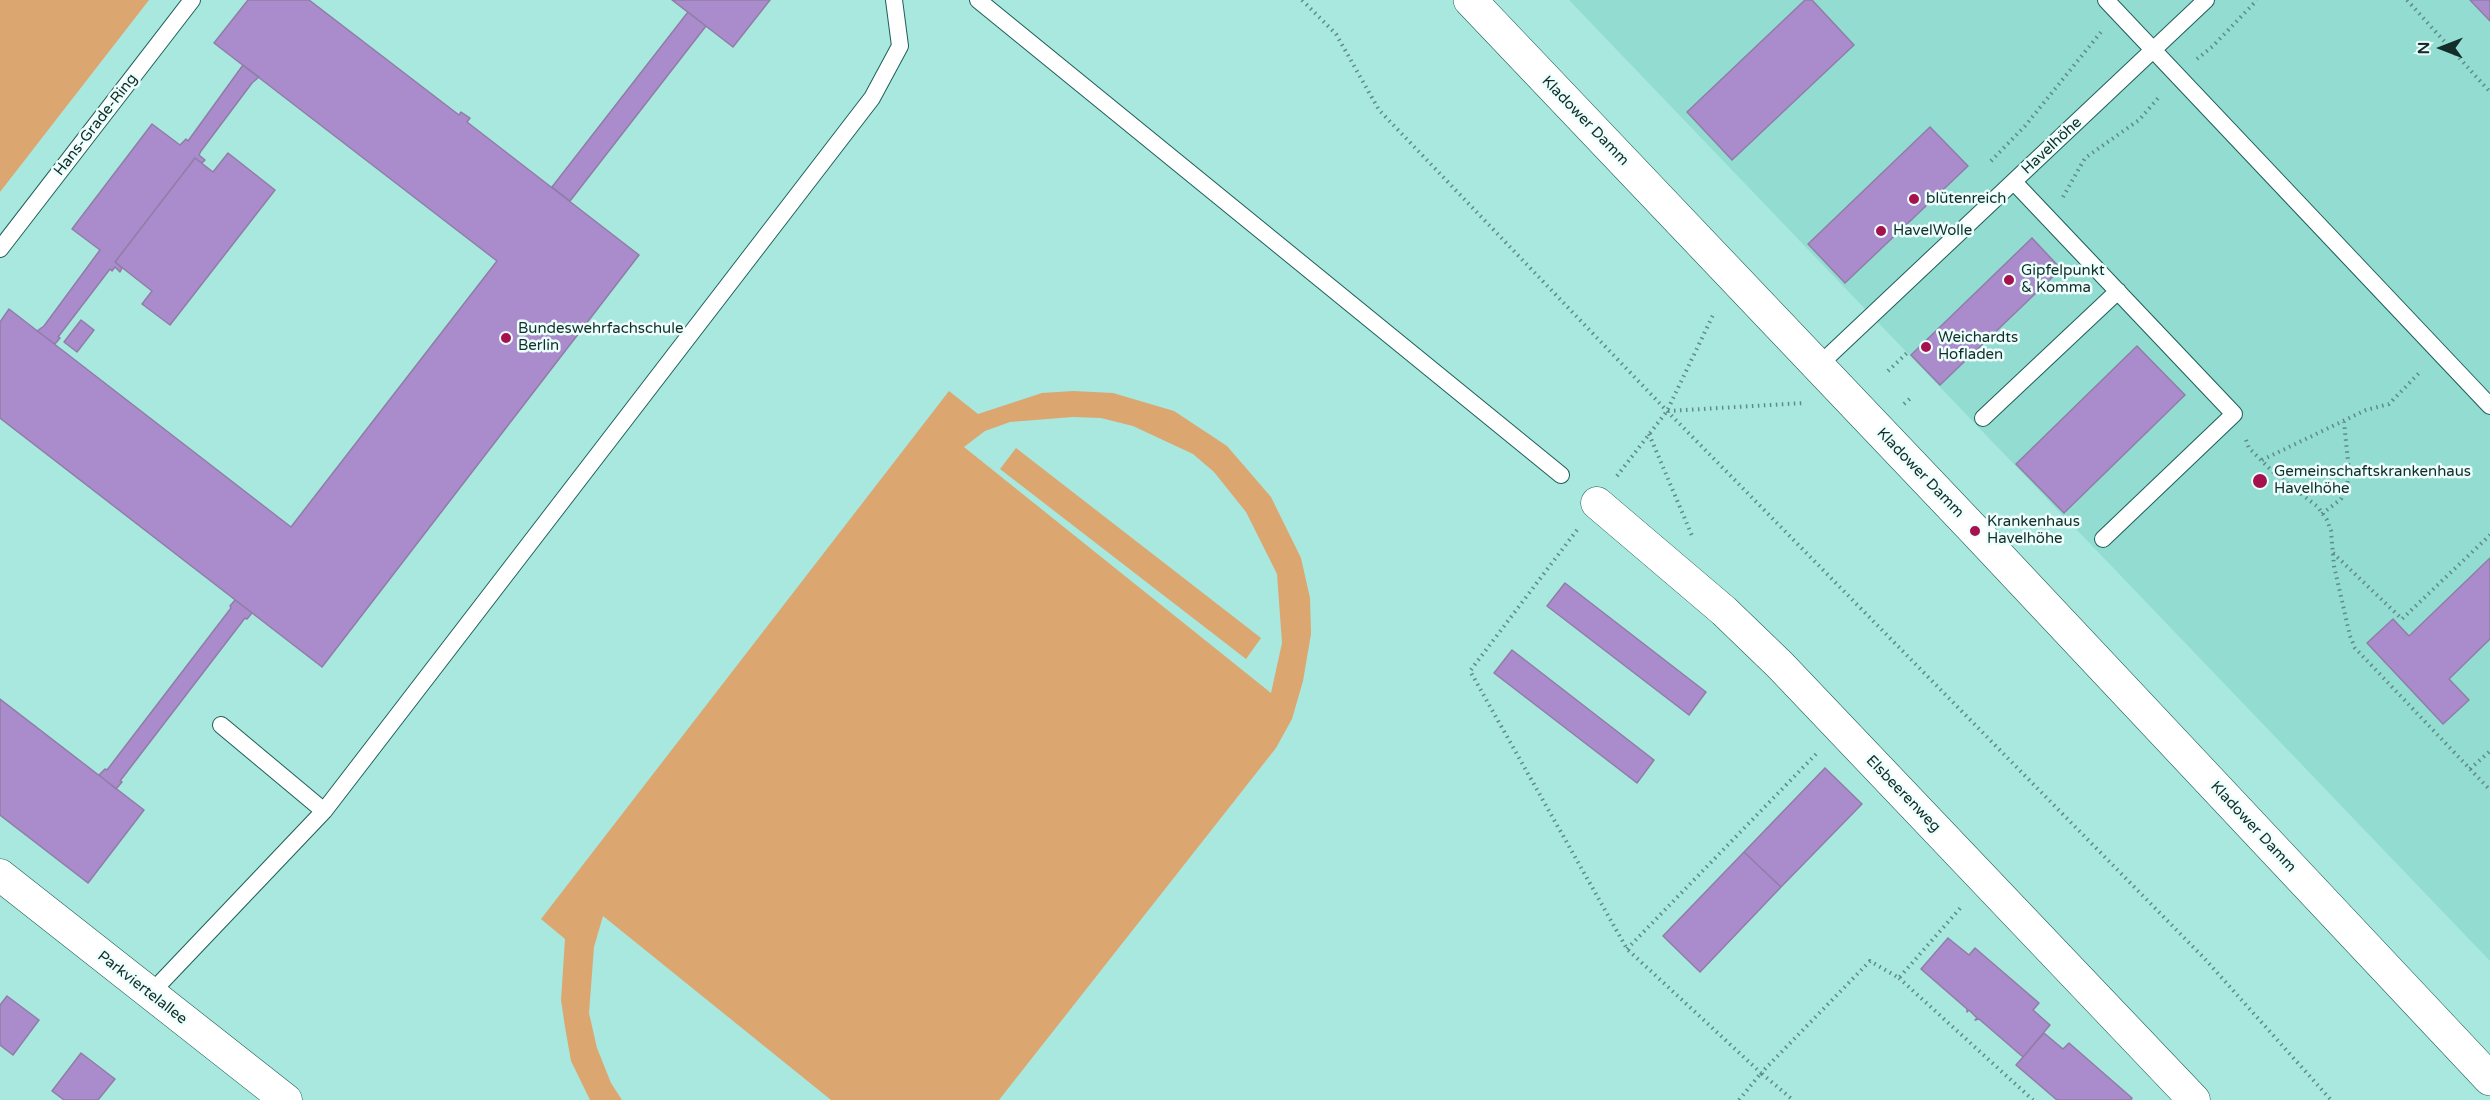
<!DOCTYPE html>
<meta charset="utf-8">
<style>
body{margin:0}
#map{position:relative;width:2490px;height:1100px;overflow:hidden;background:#a8e8df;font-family:"Varela Round",sans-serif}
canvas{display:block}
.north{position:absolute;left:2412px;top:18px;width:60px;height:60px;-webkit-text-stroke:4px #ecfffc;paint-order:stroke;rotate:270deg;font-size:16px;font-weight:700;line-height:24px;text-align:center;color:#132d2a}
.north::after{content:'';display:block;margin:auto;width:21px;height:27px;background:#132d2a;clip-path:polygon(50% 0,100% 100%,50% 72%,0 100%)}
</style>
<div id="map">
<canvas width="2490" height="1100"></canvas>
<div class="north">N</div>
</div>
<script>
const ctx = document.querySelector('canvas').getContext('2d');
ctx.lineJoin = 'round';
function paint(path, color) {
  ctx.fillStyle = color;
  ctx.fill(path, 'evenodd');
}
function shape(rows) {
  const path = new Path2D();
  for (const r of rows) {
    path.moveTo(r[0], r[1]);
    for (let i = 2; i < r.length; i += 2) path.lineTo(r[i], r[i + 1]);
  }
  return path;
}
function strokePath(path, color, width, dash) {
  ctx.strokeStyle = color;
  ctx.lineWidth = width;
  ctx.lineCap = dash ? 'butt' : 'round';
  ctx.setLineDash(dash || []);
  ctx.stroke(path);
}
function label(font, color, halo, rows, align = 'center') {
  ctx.font = font + ' "Varela Round",sans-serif';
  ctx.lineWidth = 5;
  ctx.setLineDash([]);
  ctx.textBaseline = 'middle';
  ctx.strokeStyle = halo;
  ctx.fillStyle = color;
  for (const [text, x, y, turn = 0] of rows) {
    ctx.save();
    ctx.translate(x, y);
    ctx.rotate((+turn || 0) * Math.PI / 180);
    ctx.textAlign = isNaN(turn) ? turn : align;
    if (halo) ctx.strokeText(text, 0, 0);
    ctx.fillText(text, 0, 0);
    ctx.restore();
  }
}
paint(shape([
 [1569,0,2490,0,2490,961]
]), '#93dcd2');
paint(shape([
 [0,0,149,0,0,192],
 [949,391,978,414,1042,393,1073,391,1113,393,1174,411,1227,446,1271,497,1301,558,1310,598,1311,634,1303,681,1292,719,1276,748,999,1100,831,1100,603,916,594,947,589,1013,597,1048,611,1083,622,1100,590,1100,571,1061,565,1027,561,1000,565,939,541,919],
 [1073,417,1101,418,1133,426,1193,454,1214,472,1246,512,1277,574,1282,643,1271,693,964,447,985,431,1010,422],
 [1016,448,1261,638,1246,659,1000,469]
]), '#dca671');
const building = shape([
 [248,0,309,0,459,115,461,112,470,118,467,122,639,255,322,667,0,418,0,322,9,309,291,527,497,261,214,43,248,0],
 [672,0,770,0,733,47,672,0],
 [1805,0,1812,0,1854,45,1732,160,1687,112,1805,0],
 [2470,0,2490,0,2490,21,2470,0],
 [688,12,706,26,570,201,552,187,688,12],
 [243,65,259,77,252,83,201,151,199,155,205,160,202,163,195,158,115,262,122,268,120,272,115,267,112,271,110,269,58,337,60,338,55,344,37,331,44,326,100,250,72,229,152,124,180,145,186,139,188,141,243,65],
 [1930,127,1968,166,1845,283,1808,244,1930,127],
 [228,153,275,190,170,325,142,304,152,291,115,262,195,158,213,172,228,153],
 [2032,238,2061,269,1940,385,1911,355,2032,238],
 [81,320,94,330,77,352,64,342,81,320],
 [2137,346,2185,395,2064,513,2016,464,2137,346],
 [2490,558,2490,639,2449,679,2469,700,2443,724,2367,643,2393,619,2409,636,2490,558],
 [1565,583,1706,692,1689,715,1547,606,1565,583],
 [235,600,252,613,247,619,245,618,120,781,122,782,116,789,99,775,105,769,107,770,231,608,230,606,235,600],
 [1512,650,1654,760,1637,783,1494,673,1512,650],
 [0,699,144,810,88,883,0,815,0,699],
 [1825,768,1862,804,1781,887,1744,852,1825,768],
 [1744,852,1781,887,1700,972,1663,936,1744,852],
 [1948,938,1969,955,1975,948,2039,1003,2033,1010,2050,1025,2023,1057,1979,1019,1975,1020,1977,1018,1969,1010,1967,1012,1967,1009,1921,969,1948,938],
 [7,996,39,1020,13,1055,0,1045,0,1005,7,996],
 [2044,1033,2063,1049,2069,1043,2132,1098,2131,1100,2057,1100,2016,1065,2044,1033],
 [81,1053,115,1079,98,1100,64,1100,52,1091,81,1053]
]);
paint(building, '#aa8ccd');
strokePath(building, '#907da7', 1.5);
const service = shape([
 [978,0,1561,475],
 [2106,0,2490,406],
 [2014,182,2234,414,2103,539],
 [0,249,192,0],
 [1818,366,2206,0],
 [1983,418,2118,291],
 [221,725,324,811],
 [150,994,324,811,872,98,900,46,894,0]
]);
const minor = shape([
 [1597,503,1724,611,1780,665,2194,1100],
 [0,875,286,1100]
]);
const secondary = shape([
 [1470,0,1975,531,2490,1079]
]);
strokePath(service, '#1e5f58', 18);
strokePath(minor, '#1e5f58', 33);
strokePath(secondary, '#1e5f58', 34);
strokePath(shape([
 [1302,0,1336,34,1379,110,1667,411,2205,959,2331,1100],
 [2407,0,2490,92],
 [2197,59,2213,46,2257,0],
 [1991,161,2025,126,2101,32],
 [2063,197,2085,158,2139,120,2160,96],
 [1888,371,1908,352],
 [1904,404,1912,397],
 [1668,411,1804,403],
 [1649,434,1693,538],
 [2246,440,2249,448,2273,472,2318,507,2327,520,2331,531,2334,566,2350,636,2355,648,2490,790],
 [2262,460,2366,410,2389,404,2420,372],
 [1617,476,1667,411,1713,315],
 [2322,514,2341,499,2347,486,2349,471,2344,422],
 [1577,530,1470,671,1627,949,1761,1073,1870,961,1899,978,1962,906],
 [2333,553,2402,619,2490,535],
 [2470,769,2490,751],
 [1627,949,1817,753],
 [1899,978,2033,1100],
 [1739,1100,1761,1073,1793,1100]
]), '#5e8c86', 4, [1.5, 4.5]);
strokePath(service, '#fff', 16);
strokePath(minor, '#fff', 32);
strokePath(secondary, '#fff', 33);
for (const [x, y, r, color] of [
 [1914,199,6,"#a6124e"],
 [1881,231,6,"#a6124e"],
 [2009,280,6,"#a6124e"],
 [506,338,6,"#a6124e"],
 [1926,347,6,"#a6124e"],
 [2260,481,8,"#a6124e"],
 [1975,531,6,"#a6124e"]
]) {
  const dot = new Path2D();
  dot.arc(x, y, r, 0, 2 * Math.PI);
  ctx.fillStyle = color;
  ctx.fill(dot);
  strokePath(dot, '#ecfffc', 2);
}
label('15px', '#132d2a', '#ecfffc', [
 ["Kladower Damm",1585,121,46],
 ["Hans-Grade-Ring",96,125,-52],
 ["Havelhöhe",2052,146,-43],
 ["Kladower Damm",1920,473,46],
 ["Elsbeerenweg",1903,794,46],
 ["Kladower Damm",2253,827,47],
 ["Parkviertelallee",142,988,38]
]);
label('15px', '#132d2a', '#ecfffc', [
 ["blütenreich",1926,199],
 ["HavelWolle",1893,231],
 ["Gipfelpunkt",2021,271],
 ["& Komma",2021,288],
 ["Bundeswehrfachschule",518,329],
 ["Berlin",518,346],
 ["Weichardts",1938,338],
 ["Hofladen",1938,355],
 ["Gemeinschaftskrankenhaus",2274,472],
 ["Havelhöhe",2274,489],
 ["Krankenhaus",1987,522],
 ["Havelhöhe",1987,539]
], 'left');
</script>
